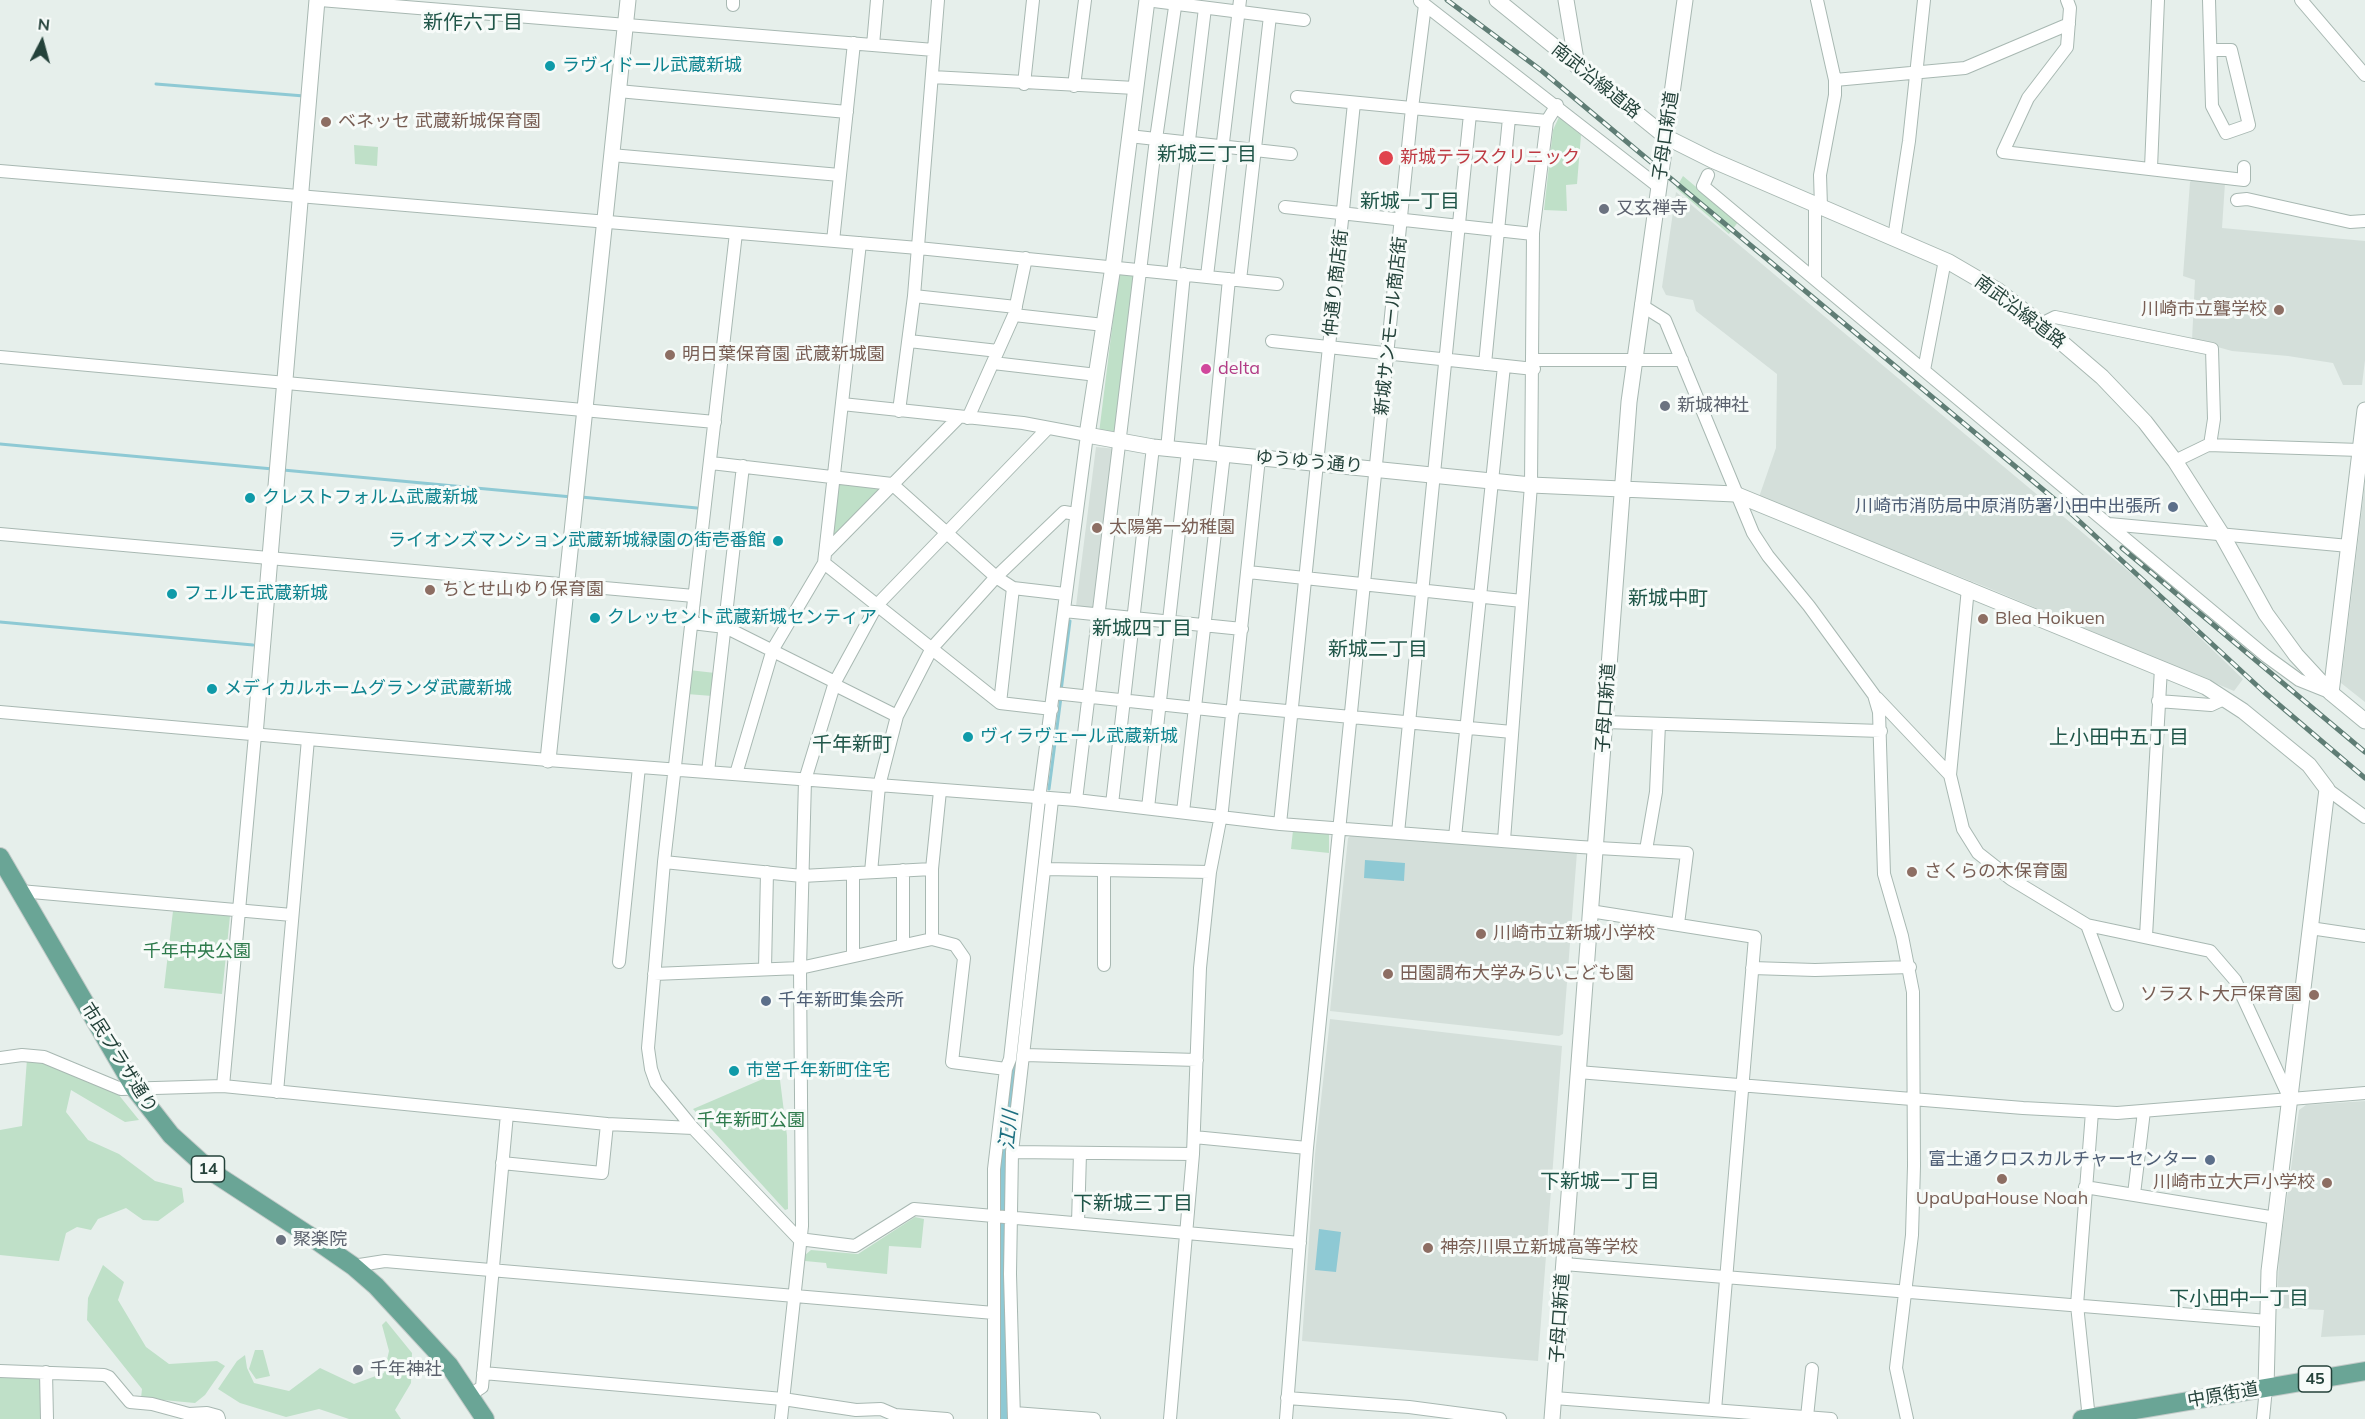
<!DOCTYPE html>
<meta charset="utf-8">
<style>
body{margin:0}
#map{position:relative;width:2365px;height:1419px;overflow:hidden;background:#e6efeb;font-family:Mulish,sans-serif}
canvas{display:block}
.north{position:absolute;left:12px;top:12px;width:60px;height:60px;-webkit-text-stroke:4px #f7fbf9;paint-order:stroke;rotate:6deg;font-size:16px;font-weight:700;line-height:24px;text-align:center;color:#24423a}
.north::after{content:'';display:block;margin:auto;width:21px;height:27px;background:#24423a;clip-path:polygon(50% 0,100% 100%,50% 72%,0 100%)}
</style>
<div id="map">
<canvas width="2365" height="1419"></canvas>
<div class="north">N</div>
</div>
<script>
const ctx = document.querySelector('canvas').getContext('2d');
ctx.lineJoin = 'round';
function paint(path, color) {
  ctx.fillStyle = color;
  ctx.fill(path, 'evenodd');
}
function shape(rows) {
  const path = new Path2D();
  for (const r of rows) {
    path.moveTo(r[0], r[1]);
    for (let i = 2; i < r.length; i += 2) path.lineTo(r[i], r[i + 1]);
  }
  return path;
}
function strokePath(path, color, width, dash) {
  ctx.strokeStyle = color;
  ctx.lineWidth = width;
  ctx.lineCap = dash ? 'butt' : 'round';
  ctx.setLineDash(dash || []);
  ctx.stroke(path);
}
function label(font, color, halo, rows, align = 'center') {
  ctx.font = font + ' Mulish,"Noto Sans JP",sans-serif';
  ctx.lineWidth = 6;
  ctx.setLineDash([]);
  ctx.textBaseline = 'middle';
  ctx.strokeStyle = halo;
  ctx.fillStyle = color;
  for (const [text, x, y, turn = 0] of rows) {
    ctx.save();
    ctx.translate(x, y);
    ctx.rotate((+turn || 0) * Math.PI / 180);
    ctx.textAlign = isNaN(turn) ? turn : align;
    if (halo) ctx.strokeText(text, 0, 0);
    ctx.fillText(text, 0, 0);
    ctx.restore();
  }
}
paint(shape([
 [2193,179,2225,183,2222,228,2365,241,2365,360,2362,385,2343,385,2333,363,2288,356,2232,351,2192,340,2195,280,2183,276,2190,182],
 [1676,192,2145,585,2243,679,2234,691,1986,587,1759,497,1776,448,1777,374,1696,311,1693,300,1666,295,1662,287],
 [1096,447,1117,449,1098,609,1076,606],
 [2365,483,2365,702,2341,683],
 [1352,834,1577,852,1563,1034,1559,1036,1330,1011,1348,838],
 [1330,1019,1562,1046,1538,1361,1302,1341,1315,1154],
 [2365,1101,2365,1335,2321,1337,2324,1310,2277,1308,2279,1256,2299,1110,2306,1105]
]), '#d4dfda');
paint(shape([
 [1559,117,1581,135,1577,184,1566,185,1567,211,1544,210,1553,130],
 [354,145,378,147,377,166,355,164],
 [1683,176,1738,222,1729,234,1676,188],
 [1119,272,1136,273,1117,435,1099,433],
 [837,483,880,485,882,490,836,538,832,536],
 [689,670,715,673,712,696,687,694],
 [1293,830,1329,833,1329,853,1291,849],
 [173,911,230,916,222,994,164,988],
 [27,1059,48,1063,118,1094,139,1120,125,1122,71,1090,66,1112,88,1140,119,1154,155,1181,182,1188,184,1202,158,1221,143,1220,126,1208,98,1219,91,1230,77,1227,66,1233,59,1261,0,1255,0,1130,22,1126],
 [779,1072,787,1136,788,1209,785,1210,693,1109],
 [915,1217,924,1219,921,1248,889,1246,887,1274,827,1268,826,1263,805,1261,805,1255,811,1250,858,1254],
 [103,1265,124,1282,118,1300,146,1347,169,1364,217,1361,225,1366,205,1395,195,1403,141,1398,142,1389,87,1320,88,1298],
 [386,1321,412,1353,411,1383,395,1410,401,1419,349,1419,319,1409,286,1417,240,1403,218,1389,237,1361,245,1355,247,1368,254,1383,289,1391,320,1368,354,1384,384,1373,389,1351,382,1325],
 [255,1350,263,1350,270,1376,256,1379,249,1369],
 [0,1376,40,1376,43,1380,43,1419,0,1419]
]), '#bfe0c8');
paint(shape([
 [1365,860,1405,863,1404,881,1364,878],
 [1319,1229,1341,1232,1336,1272,1315,1270]
]), '#8ec9d4');
strokePath(shape([
 [156,84,304,96],
 [0,444,273,469],
 [283,470,572,497],
 [581,497,697,508],
 [0,622,253,645],
 [1061,691,1070,621],
 [1049,789,1061,697]
]), '#8ec9d4', 3);
strokePath(shape([
 [1005,1419,1002,1220,1006,1153,1025,989]
]), '#8ec9d4', 20);
const minor = shape([
 [320,0,934,50],
 [1146,0,1304,20],
 [1817,0,1835,80,1835,95,1820,175,1821,207],
 [2067,0,2070,8,2067,47,2028,98,2003,152,2244,180,2244,167],
 [2209,0,2212,106,2226,133,2249,125,2231,50,2211,50],
 [2301,0,2365,75],
 [1420,1,1659,187],
 [733,5,733,0],
 [873,45,877,0],
 [932,77,1135,88],
 [1835,80,1965,68,2069,24],
 [1024,84,1033,0],
 [1074,86,1085,0],
 [618,91,847,112],
 [1297,97,1547,121],
 [1129,136,1291,154],
 [611,155,840,175],
 [2151,168,2158,0],
 [0,171,918,248,1277,284],
 [1708,175,1703,186,2266,656,2299,680,2329,692],
 [2237,200,2247,199,2350,222,2365,221],
 [1815,204,1815,279],
 [1285,207,1533,234],
 [736,233,664,862,648,1048,651,1069,656,1083,693,1128,799,1239,855,1246,914,1209,1300,1243],
 [1894,238,1909,141,1924,0],
 [833,241,854,43],
 [1173,273,1205,8],
 [1207,276,1240,0],
 [1240,280,1270,16],
 [914,296,1016,307],
 [1641,305,1665,320,1753,533,1768,556,1809,606,1874,695,1879,712,1884,874,1902,936,1913,992,1914,1166,1912,1235,1896,1368,1907,1419],
 [1014,315,1104,325],
 [2041,324,2055,317,2212,349,2214,419,2210,445],
 [909,341,998,351],
 [1272,341,1534,369],
 [0,357,715,422],
 [1533,360,1682,360],
 [993,363,1097,375],
 [1485,364,1509,118],
 [1924,370,1945,260],
 [842,404,1023,423,1087,435,1039,799,1010,1059,1006,1069,994,1169,994,1419],
 [899,411,914,296,938,0],
 [968,418,1014,315,1026,258],
 [1167,449,1184,274],
 [1212,453,1229,279],
 [2175,461,2208,445,2360,450],
 [711,463,892,484,996,577,1013,588,1065,594],
 [2109,524,2349,546],
 [0,534,694,596],
 [825,553,959,417],
 [824,563,1000,703,1052,709],
 [1248,572,1522,601],
 [1968,588,1950,775,1963,829,1978,853,2011,879,2087,925,2210,951,2235,980,2290,1099],
 [1064,611,1242,629],
 [692,623,725,627,835,682],
 [835,685,897,716],
 [1054,693,1233,712],
 [1877,698,1950,775],
 [2158,701,2211,705,2224,699],
 [1000,703,1013,588],
 [1233,706,1512,732],
 [0,712,548,760,1076,800,1280,824,1580,847,1687,853,1678,924],
 [1605,722,1881,731],
 [708,772,743,466],
 [736,774,773,649,824,563,860,243],
 [2327,789,2365,817],
 [1076,800,1156,139,1176,0],
 [1112,804,1153,447],
 [1148,808,1188,451],
 [1183,812,1224,454],
 [1280,824,1354,103],
 [1398,833,1470,114],
 [1455,837,1504,366],
 [1504,840,1531,485,1533,233,1547,121,1557,105],
 [1646,850,1656,792,1659,724],
 [664,862,802,876,932,869],
 [1045,869,1210,872],
 [1104,871,1104,965],
 [871,872,879,786,897,716,932,648,996,577,1064,512,1076,514],
 [853,873,853,955],
 [20,891,292,915],
 [1590,911,1755,937,1715,1410],
 [2087,925,2117,1005],
 [2310,928,2365,936],
 [2146,936,2161,668],
 [932,939,932,869,940,791],
 [903,945,903,870],
 [619,962,639,767],
 [1752,968,1815,970,1910,967],
 [765,969,767,872],
 [654,974,800,968,932,939,955,945,964,958,952,1062,1006,1069],
 [1025,1055,1197,1060],
 [0,1058,22,1055,44,1057,121,1089,223,1086,607,1124,693,1128],
 [1578,1072,2023,1108,2117,1113,2365,1093],
 [223,1086,255,735],
 [277,1092,308,739],
 [1194,1137,1307,1148],
 [1012,1152,1193,1154],
 [502,1163,602,1173,607,1124],
 [2085,1187,2276,1218],
 [2134,1194,2144,1111],
 [1078,1223,1080,1153],
 [1564,1264,2268,1321],
 [353,1266,385,1261,994,1313],
 [0,1371,104,1375,109,1377,130,1402,152,1404,189,1414,207,1413,218,1416,219,1419],
 [46,1372,47,1419],
 [483,1373,783,1399,856,1410,881,1409,895,1415,947,1419],
 [470,1395,482,1387,507,1114],
 [1287,1398,1409,1407,1500,1419],
 [1554,1398,1831,1419],
 [1014,1413,1094,1419],
 [1807,1417,1812,1369],
 [781,1419,802,1226,800,968,805,780,835,682,877,605,1048,428],
 [1014,1419,1010,1274,1012,1152,1052,800],
 [1170,1419,1193,1154,1200,968,1210,872,1222,810,1259,458],
 [1286,1419,1307,1148,1412,108,1425,5],
 [2089,1419,2077,1305,2092,1112],
 [2263,1419,2266,1388]
]);
const tertiary = shape([
 [1147,0,1114,260,1087,435,1153,447,1531,485,1735,494,2206,687,2243,711,2309,765,2327,789,2269,1271,2266,1388],
 [1497,0,1666,137,1712,160,1949,262,1997,290,2033,318,2102,377,2145,422,2175,461,2221,533,2266,614,2296,655,2331,693,2365,721],
 [1566,0,1577,66],
 [2331,693,2365,410],
 [255,735,317,0],
 [548,760,628,0],
 [1552,1419,1629,402,1685,0]
]);
const primary = shape([
 [0,857,135,1089,171,1135,212,1172,307,1234,353,1266,376,1286,449,1365,485,1419],
 [2082,1419,2365,1371]
]);
strokePath(minor, '#a8b8b2', 14);
strokePath(tertiary, '#a8b8b2', 17);
strokePath(primary, '#c2cac8', 20);
strokePath(minor, '#fff', 12);
strokePath(tertiary, '#fff', 15);
strokePath(primary, '#6aa596', 18);
const rail = shape([
 [1447,0,1542,71,2065,508,2264,692,2365,778],
 [2122,548,2365,752]
]);
strokePath(rail, '#5f7d75', 5);
strokePath(rail, '#f7fbf9', 3, [9]);
for (const [x, y, r, color] of [
 [550,66,6,"#0f9aa8"],
 [326,122,6,"#8d6e63"],
 [1386,158,8,"#e0444e"],
 [1604,209,6,"#6b7280"],
 [2279,310,6,"#8d6e63"],
 [670,355,6,"#8d6e63"],
 [1206,369,6,"#d1479c"],
 [1665,406,6,"#6b7280"],
 [250,498,6,"#0f9aa8"],
 [2173,507,6,"#5c6f8a"],
 [1097,528,6,"#8d6e63"],
 [778,541,6,"#0f9aa8"],
 [430,590,6,"#8d6e63"],
 [172,594,6,"#0f9aa8"],
 [595,618,6,"#0f9aa8"],
 [1983,619,6,"#8d6e63"],
 [212,689,6,"#0f9aa8"],
 [968,737,6,"#0f9aa8"],
 [1912,872,6,"#8d6e63"],
 [1481,934,6,"#8d6e63"],
 [1388,974,6,"#8d6e63"],
 [2314,995,6,"#8d6e63"],
 [766,1001,6,"#5c6f8a"],
 [734,1071,6,"#0f9aa8"],
 [2210,1160,6,"#5c6f8a"],
 [2002,1179,6,"#8d6e63"],
 [2327,1183,6,"#8d6e63"],
 [281,1240,6,"#6b7280"],
 [1428,1248,6,"#8d6e63"],
 [358,1370,6,"#6b7280"]
]) {
  const dot = new Path2D();
  dot.arc(x, y, r, 0, 2 * Math.PI);
  ctx.fillStyle = color;
  ctx.fill(dot);
  strokePath(dot, '#f7fbf9', 2);
}
for (const [x, y, w] of [
 [208,1169,33],
 [2315,1379,33]
]) {
  const box = new Path2D();
  box.roundRect(x - w / 2, y - 13, w, 26, 4.5);
  ctx.fillStyle = '#f7fbf9';
  ctx.fill(box);
  strokePath(box, '#24423a', 1.5);
}
label('bold 16px', '#24423a', null, [
 ["14",208,1169],
 ["45",2315,1379]
]);
label('18px', '#0d838f', '#f7fbf9', [
 ["ラヴィドール武蔵新城",562,66],
 ["クレストフォルム武蔵新城",262,498],
 ["ライオンズマンション武蔵新城緑園の街壱番館",766,541,"right"],
 ["フェルモ武蔵新城",184,594],
 ["クレッセント武蔵新城センティア",607,618],
 ["メディカルホームグランダ武蔵新城",224,689],
 ["ヴィラヴェール武蔵新城",980,737],
 ["市営千年新町住宅",746,1071]
], 'left');
label('18px', '#24423a', '#f7fbf9', [
 ["南武沿線道路",1596,81,39],
 ["子母口新道",1666,136,-82],
 ["仲通り商店街",1336,283,-84],
 ["南武沿線道路",2020,312,37],
 ["新城サンモール商店街",1391,326,-84],
 ["ゆうゆう通り",1309,462,5],
 ["子母口新道",1606,708,-86],
 ["市民プラザ通り",119,1058,58],
 ["子母口新道",1560,1318,-86],
 ["中原街道",2223,1395,-10]
]);
label('18px', '#785e54', '#f7fbf9', [
 ["ベネッセ 武蔵新城保育園",338,122],
 ["川崎市立聾学校",2267,310,"right"],
 ["明日葉保育園 武蔵新城園",682,355],
 ["太陽第一幼稚園",1109,528],
 ["ちとせ山ゆり保育園",442,590],
 ["Blea Hoikuen",1995,619],
 ["さくらの木保育園",1924,872],
 ["川崎市立新城小学校",1493,934],
 ["田園調布大学みらいこども園",1400,974],
 ["ソラスト大戸保育園",2302,995,"right"],
 ["川崎市立大戸小学校",2315,1183,"right"],
 ["UpaUpaHouse Noah",2002,1199,"center"],
 ["神奈川県立新城高等学校",1440,1248]
], 'left');
label('18px', '#be3a42', '#f7fbf9', [
 ["新城テラスクリニック",1400,158]
], 'left');
label('18px', '#5b616d', '#f7fbf9', [
 ["又玄禅寺",1616,209],
 ["新城神社",1677,406],
 ["聚楽院",293,1240],
 ["千年神社",370,1370]
], 'left');
label('18px', '#b23c85', '#f7fbf9', [
 ["delta",1218,369]
], 'left');
label('18px', '#4e5e75', '#f7fbf9', [
 ["川崎市消防局中原消防署小田中出張所",2161,507],
 ["千年新町集会所",778,1001,"left"],
 ["富士通クロスカルチャーセンター",2198,1160]
], 'right');
label('18px', '#2d7a4b', '#f7fbf9', [
 ["千年中央公園",197,952],
 ["千年新町公園",751,1121]
]);
label('20px', '#1f5548', '#f7fbf9', [
 ["新作六丁目",473,23],
 ["新城三丁目",1207,155],
 ["新城一丁目",1410,202],
 ["新城中町",1668,599],
 ["新城四丁目",1142,629],
 ["新城二丁目",1378,650],
 ["上小田中五丁目",2119,738],
 ["千年新町",852,745],
 ["下新城一丁目",1600,1182],
 ["下新城三丁目",1133,1204],
 ["下小田中一丁目",2239,1299]
]);
label('italic 20px', '#1c6f80', '#f7fbf9', [
 ["江川",1009,1130,-84]
]);
</script>
